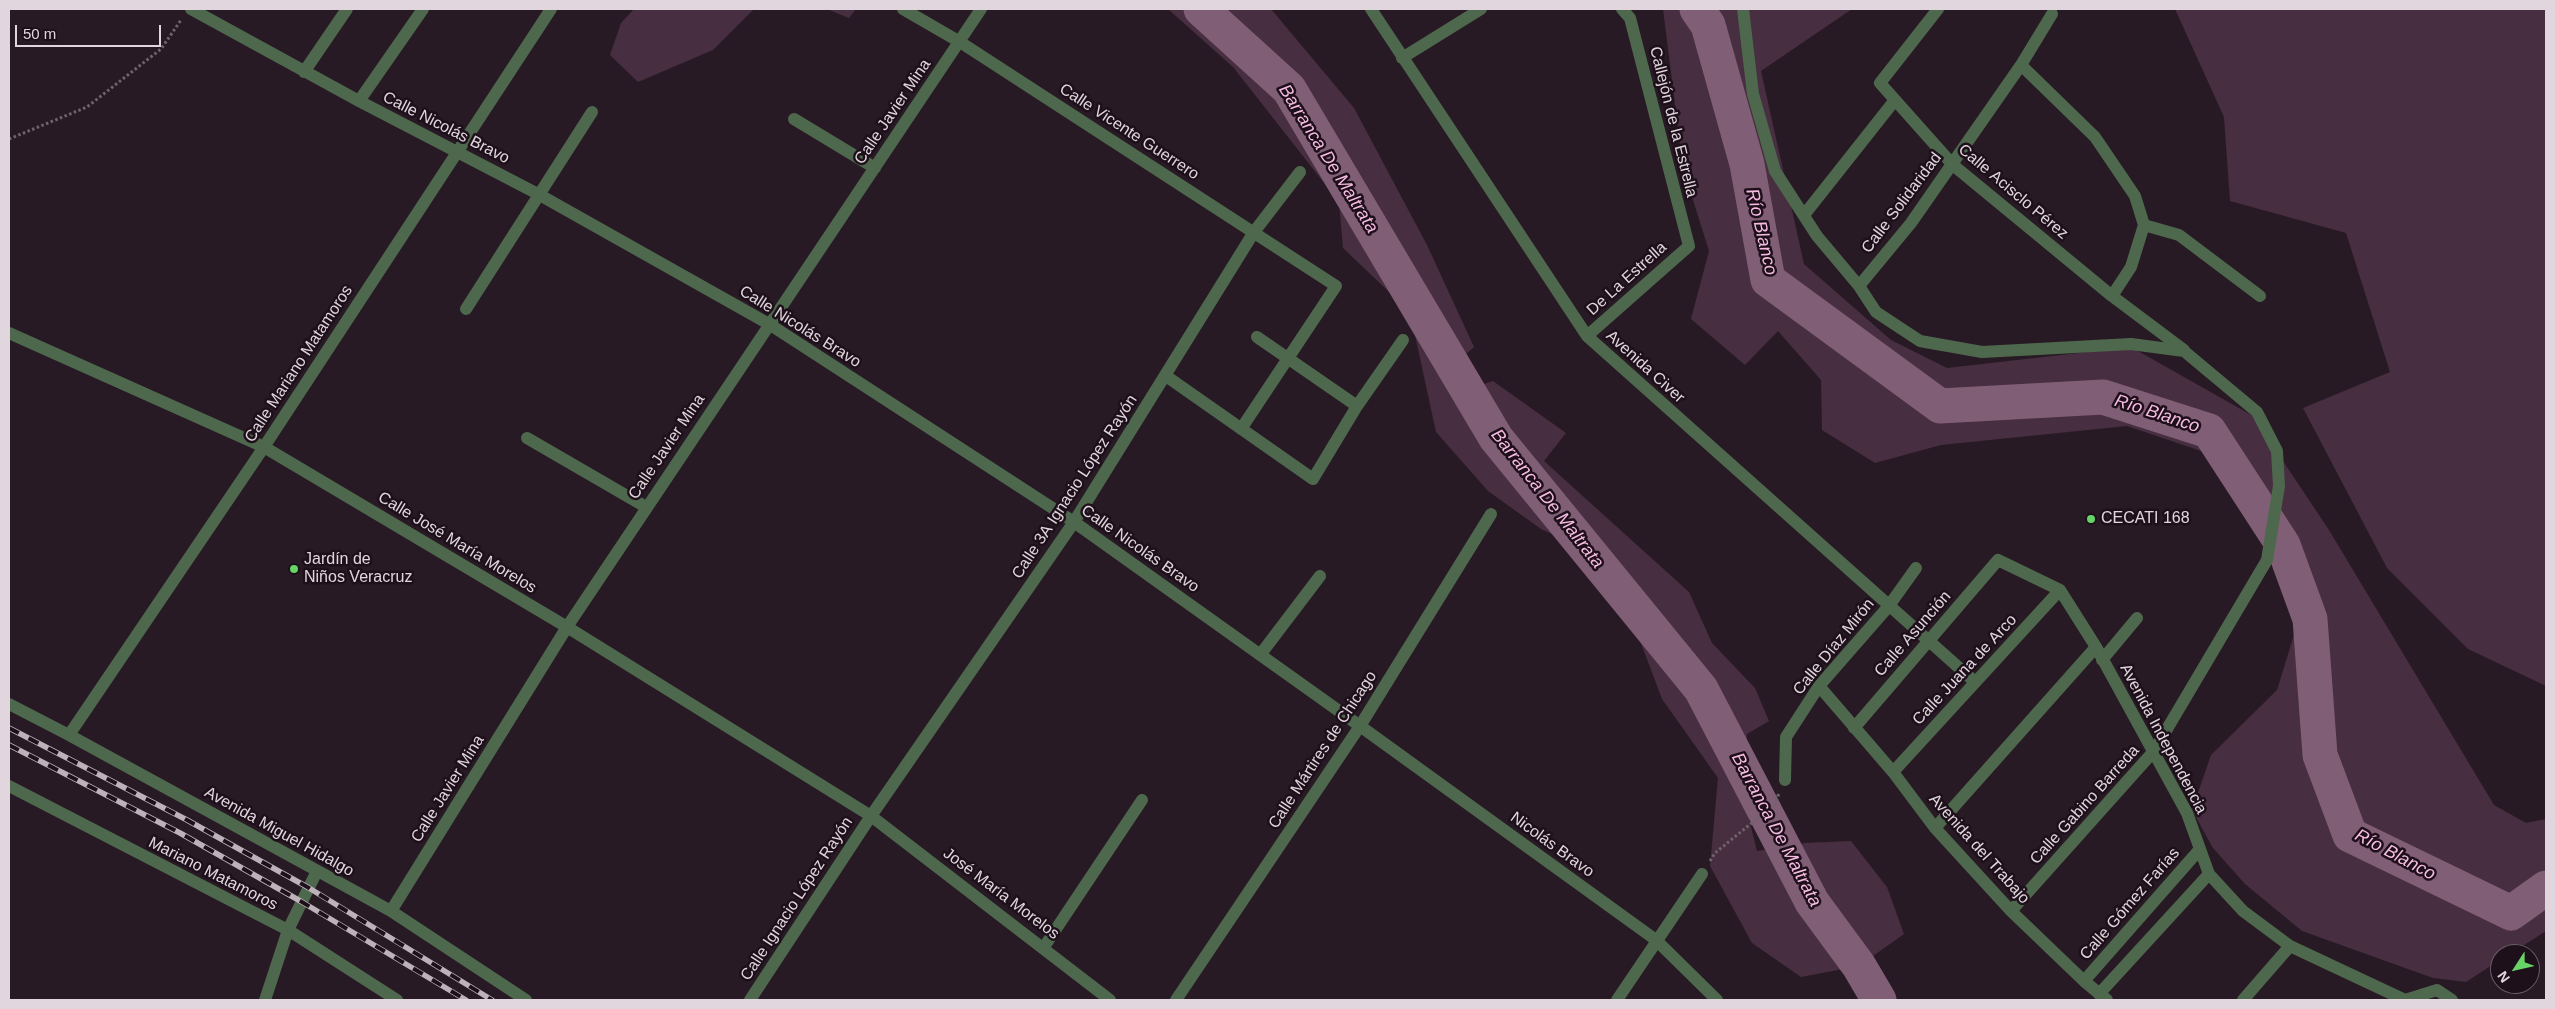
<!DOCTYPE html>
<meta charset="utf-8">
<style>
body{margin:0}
#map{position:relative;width:2555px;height:1009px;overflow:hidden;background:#281a24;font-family:Helvetica,sans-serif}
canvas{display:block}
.frame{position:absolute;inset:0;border:10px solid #e1d6dd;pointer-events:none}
.north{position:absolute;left:2490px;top:944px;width:50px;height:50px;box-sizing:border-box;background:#1e101a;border:1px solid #6c5f68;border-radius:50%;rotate:235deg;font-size:14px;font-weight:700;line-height:20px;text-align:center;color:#e1d6dd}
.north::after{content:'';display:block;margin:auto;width:18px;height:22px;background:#66d466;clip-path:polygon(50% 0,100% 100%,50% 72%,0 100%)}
.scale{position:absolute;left:15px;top:25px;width:146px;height:22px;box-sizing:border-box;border:2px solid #e1d6dd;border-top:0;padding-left:6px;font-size:15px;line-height:18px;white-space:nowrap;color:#e1d6dd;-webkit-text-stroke:4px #1e101a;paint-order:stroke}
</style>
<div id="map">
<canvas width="2555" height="1009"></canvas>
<div class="frame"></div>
<div class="north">N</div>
<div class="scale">50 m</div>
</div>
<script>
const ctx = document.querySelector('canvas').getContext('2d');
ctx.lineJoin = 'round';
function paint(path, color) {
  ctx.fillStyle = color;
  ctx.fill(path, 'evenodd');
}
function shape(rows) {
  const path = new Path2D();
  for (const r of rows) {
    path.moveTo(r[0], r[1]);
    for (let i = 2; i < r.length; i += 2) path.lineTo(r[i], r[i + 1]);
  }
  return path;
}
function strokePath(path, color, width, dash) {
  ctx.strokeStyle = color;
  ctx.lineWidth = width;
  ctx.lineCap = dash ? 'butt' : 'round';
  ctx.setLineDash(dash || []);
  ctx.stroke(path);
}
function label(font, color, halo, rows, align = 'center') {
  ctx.font = font + ' Helvetica,sans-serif';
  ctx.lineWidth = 5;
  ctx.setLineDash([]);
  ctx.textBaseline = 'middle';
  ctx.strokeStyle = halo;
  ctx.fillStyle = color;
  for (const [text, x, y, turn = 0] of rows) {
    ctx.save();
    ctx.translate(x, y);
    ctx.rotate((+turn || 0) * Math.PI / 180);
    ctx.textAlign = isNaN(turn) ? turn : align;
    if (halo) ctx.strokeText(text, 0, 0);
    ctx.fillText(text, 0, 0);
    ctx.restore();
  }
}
paint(shape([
 [634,9,754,9,713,50,638,82,610,55,621,23],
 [827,9,856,9,849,18],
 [1168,9,1271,9,1354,108,1427,245,1474,347,1460,359,1469,389,1493,381,1566,433,1544,461,1689,592,1712,643,1755,688,1769,721,1747,734,1744,799,1757,851,1805,843,1851,841,1887,887,1904,934,1859,966,1801,977,1752,943,1710,866,1718,778,1662,699,1610,561,1541,529,1488,491,1436,432,1410,312,1343,248,1339,202,1233,67],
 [1663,9,1852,9,1761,71,1804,264,1891,340,1947,368,2131,347,2253,416,2329,530,2494,805,2526,823,2546,819,2546,931,2510,954,2500,954,2500,960,2466,982,2433,978,2302,931,2245,884,2213,848,2192,810,2211,755,2277,690,2297,625,2262,510,2213,455,2127,426,1941,445,1875,463,1822,430,1821,380,1778,331,1745,365,1691,319,1709,251,1683,168],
 [2175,9,2546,9,2546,686,2468,649,2387,568,2303,408,2390,372,2346,233,2230,201,2224,117]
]), '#472e40');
strokePath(shape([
 [1201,9,1289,89,1496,438,1701,689,1812,902,1859,966,1879,1000],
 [1697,9,1708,25,1747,164,1768,280,1940,406,2103,397,2209,431,2283,545,2310,619,2320,755,2350,835,2511,913,2546,888]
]), '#805f76', 35);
strokePath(shape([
 [9,139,87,107,161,49,181,20],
 [1710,861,1715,853,1775,804,1779,793]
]), '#70646c', 3, [2.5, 2.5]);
strokePath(shape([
 [191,9,359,101,538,194,769,324,1074,522,1360,726,1656,940,1717,1000],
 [903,9,960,42,1336,286,1241,429],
 [1371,9,1587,336,1975,682],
 [1743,9,1753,94,1775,171,1817,236,1859,286,1876,312,1920,341,1982,352,2131,344,2184,351,2257,412,2277,451,2279,486,2267,560,2154,751,2011,911],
 [1938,9,1880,83,1953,165,2112,296,2184,350],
 [1402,58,1481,9],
 [2021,65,2095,137,2135,196,2144,225],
 [304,72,347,9],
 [359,101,423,9],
 [794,119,875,168],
 [1804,215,1895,100],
 [2144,225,2179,235,2260,296],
 [1859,286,1911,223,2021,65,2052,14],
 [2112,296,2131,267,2144,225],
 [466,309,592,112],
 [9,333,264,447,567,627,871,816,1110,1000],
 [1587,336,1689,246,1630,18,1622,9],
 [1257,337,1357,406],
 [1166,376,1313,479,1357,406,1403,340],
 [527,438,646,507],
 [1260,655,1320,576],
 [2102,660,2137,618],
 [1819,686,1893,772,1935,828,2011,911,2084,981,2107,1000],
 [9,704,69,735,391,911,526,1000],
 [1854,728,1998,560,2060,590,2096,647,2187,813,2209,874,2243,911,2290,946,2405,1000,2437,990,2452,1000],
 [69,735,264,447,551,9],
 [1893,772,2060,590],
 [1785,780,1786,737,1819,686,1888,607,1916,568],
 [9,786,288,930,397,1000],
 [1935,828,2096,647],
 [391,911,567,627,981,9],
 [1044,947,1142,800],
 [2084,981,2200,849],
 [2099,994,2209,874],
 [265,1000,288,930,317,871],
 [750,1000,871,816,1074,522,1254,232,1300,172],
 [1176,1000,1360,726,1491,514],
 [1617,1000,1702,874],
 [2243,1000,2290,946]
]), '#4e684d', 12);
const rail = shape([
 [9,728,187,820,309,888,492,1000],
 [9,745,180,833,302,902,466,1000]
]);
strokePath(rail, '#beb2ba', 5.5);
strokePath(rail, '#1e101a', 4, [11]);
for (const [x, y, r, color] of [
 [2091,519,5,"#66d466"],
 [294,569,5,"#66d466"]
]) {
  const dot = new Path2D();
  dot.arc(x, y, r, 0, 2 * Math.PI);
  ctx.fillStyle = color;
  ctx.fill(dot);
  strokePath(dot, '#1e101a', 2);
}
label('16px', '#e1d6dd', '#1e101a', [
 ["Calle Javier Mina",893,112,-56],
 ["Callejón de la Estrella",1673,122,76],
 ["Calle Nicolás Bravo",446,128,27],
 ["Calle Vicente Guerrero",1129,132,33],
 ["Calle Acisclo Pérez",2013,192,40],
 ["Calle Solidaridad",1902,203,-53],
 ["De La Estrella",1627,279,-42],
 ["Calle Nicolás Bravo",800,327,32],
 ["Calle Mariano Matamoros",299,364,-57],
 ["Avenida Civer",1645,367,42],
 ["Calle Javier Mina",667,447,-56],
 ["Calle 3A Ignacio López Rayón",1075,487,-57],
 ["Calle José María Morelos",457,543,31],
 ["Calle Nicolás Bravo",1140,549,35],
 ["Calle Asunción",1913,634,-49],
 ["Calle Díaz Mirón",1834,647,-51],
 ["Calle Juana de Arco",1965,670,-47],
 ["Avenida Independencia",2163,739,62],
 ["Calle Mártires de Chicago",1323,750,-57],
 ["Calle Javier Mina",448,789,-58],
 ["Calle Gabino Barreda",2085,805,-48],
 ["Avenida Miguel Hidalgo",279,832,29],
 ["Nicolás Bravo",1552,845,36],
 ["Avenida del Trabajo",1979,849,48],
 ["Mariano Matamoros",213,874,27],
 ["José María Morelos",1001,894,37],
 ["Calle Ignacio López Rayón",797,899,-57],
 ["Calle Gómez Farías",2130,904,-49]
]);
label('16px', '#e1d6dd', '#1e101a', [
 ["CECATI 168",2101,519],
 ["Jardín de",304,560],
 ["Niños Veracruz",304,578]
], 'left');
label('italic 18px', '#f6bbe3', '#1e101a', [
 ["Barranca De Maltrata",1328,159,58],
 ["Río Blanco",1761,232,77],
 ["Río Blanco",2157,414,18],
 ["Barranca De Maltrata",1547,499,52],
 ["Barranca De Maltrata",1776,830,62],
 ["Río Blanco",2395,855,28]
]);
</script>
